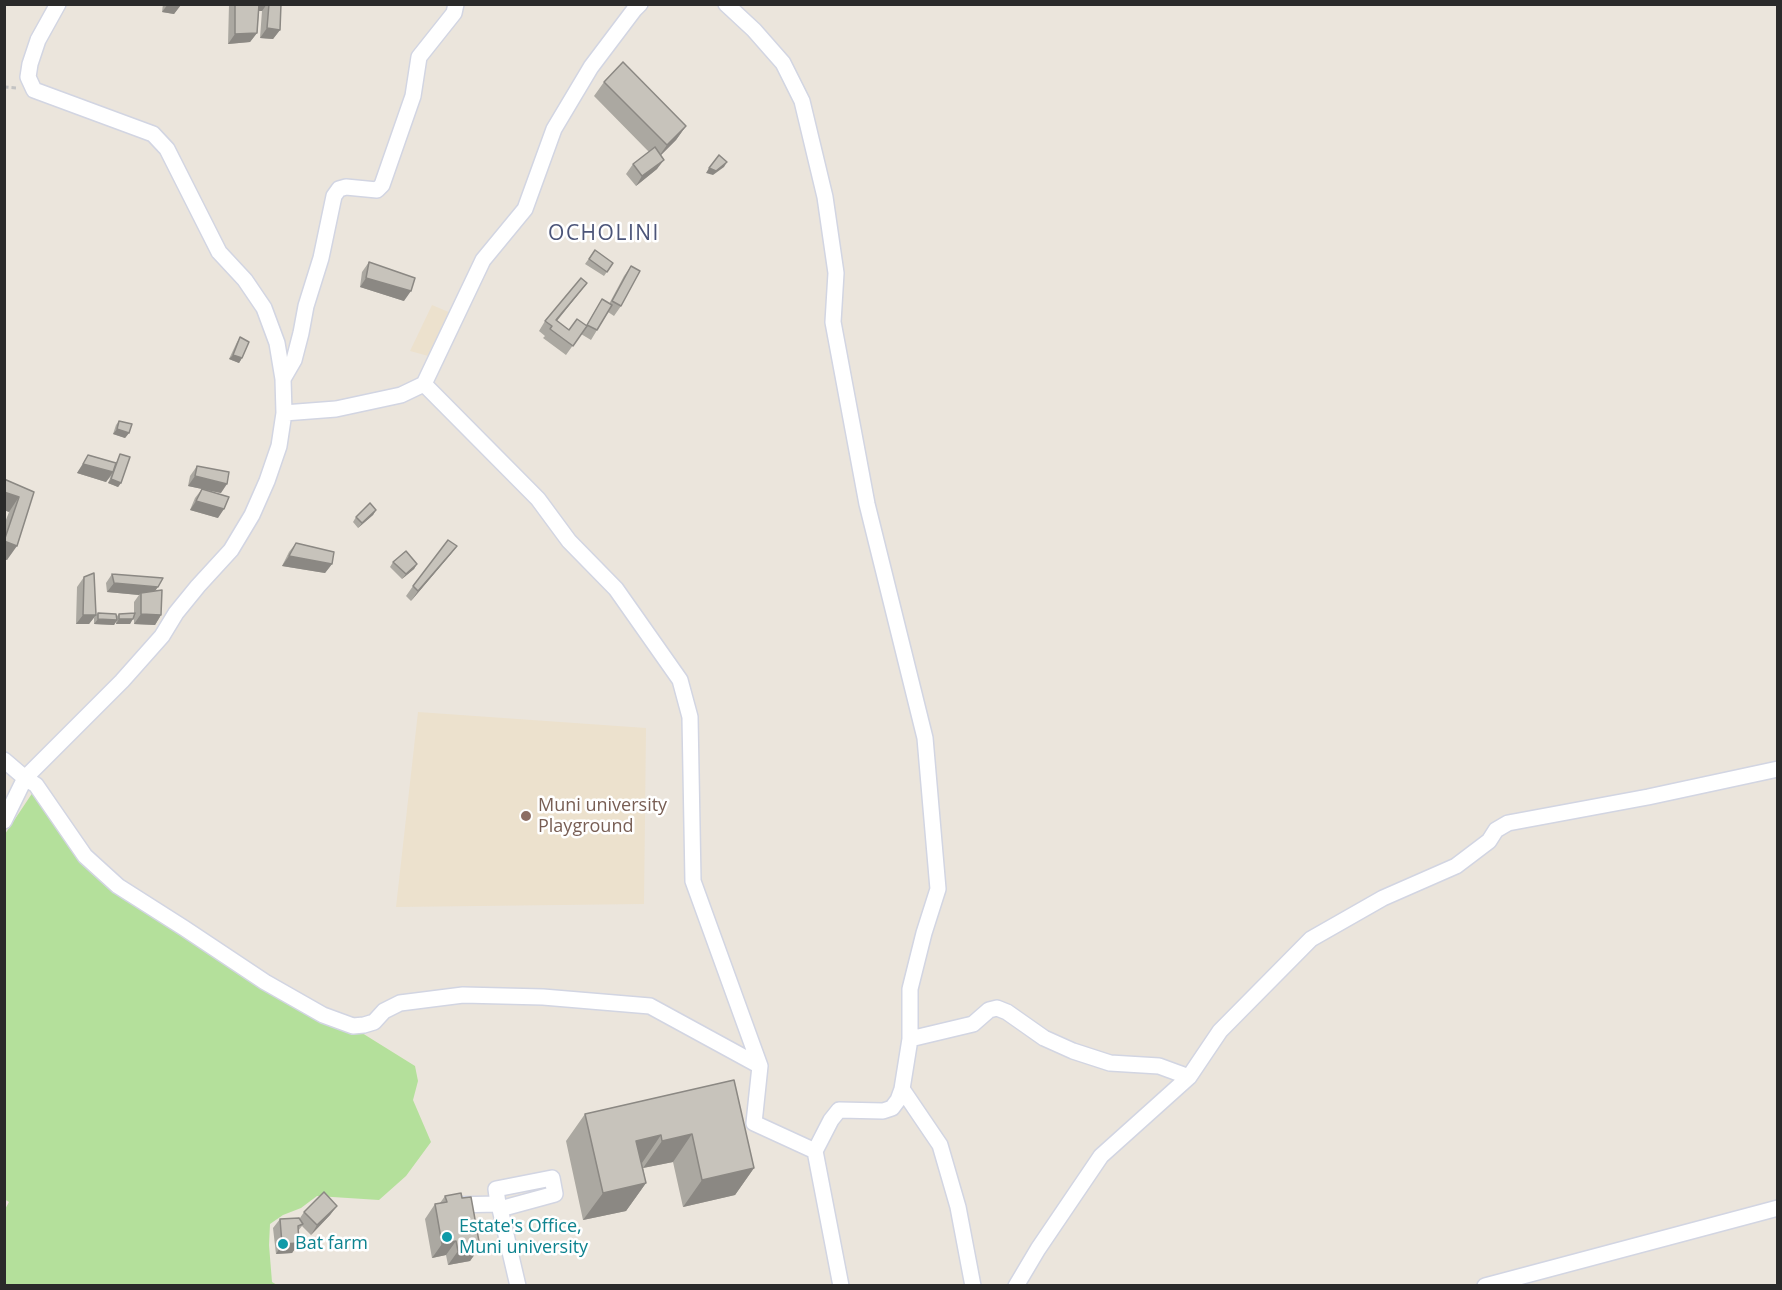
<!DOCTYPE html>
<style>
body{margin:0}
#map{position:relative;width:1782px;height:1290px;overflow:hidden;background:#ebe5dc;font-family:"Open Sans",sans-serif}
canvas{display:block}
.frame{position:absolute;inset:0;border:6px solid #2a2a2a;pointer-events:none}
</style>
<div id="map">
<canvas width="1782" height="1290"></canvas>
<div class="frame"></div>
</div>
<script>
const ctx = document.querySelector('canvas').getContext('2d');
ctx.lineJoin = 'round';
function paint(path, color) {
  ctx.fillStyle = color;
  ctx.fill(path, 'evenodd');
}
function shape(rows) {
  const path = new Path2D();
  for (const r of rows) {
    path.moveTo(r[0], r[1]);
    for (let i = 2; i < r.length; i += 2) path.lineTo(r[i], r[i + 1]);
  }
  return path;
}
function strokePath(path, color, width, dash) {
  ctx.strokeStyle = color;
  ctx.lineWidth = width;
  ctx.lineCap = dash ? 'butt' : 'round';
  ctx.setLineDash(dash || []);
  ctx.stroke(path);
}
function label(font, color, halo, rows, align = 'center') {
  ctx.font = font + ' "Open Sans",sans-serif';
  ctx.lineWidth = 5;
  ctx.setLineDash([]);
  ctx.textBaseline = 'middle';
  ctx.strokeStyle = halo;
  ctx.fillStyle = color;
  for (const [text, x, y, turn = 0] of rows) {
    ctx.save();
    ctx.translate(x, y);
    ctx.rotate((+turn || 0) * Math.PI / 180);
    ctx.textAlign = isNaN(turn) ? turn : align;
    if (halo) ctx.strokeText(text, 0, 0);
    ctx.fillText(text, 0, 0);
    ctx.restore();
  }
}
paint(shape([
 [432,305,451,313,432,357,410,351],
 [418,712,646,728,644,904,396,907]
]), '#ece1cd');
paint(shape([
 [35,789,77,851,325,1021,362,1033,415,1066,418,1081,413,1100,431,1142,406,1176,379,1200,317,1196,301,1208,283,1215,270,1224,269,1245,272,1282,277,1285,5,1285,4,1211,9,1202,4,1199,5,834]
]), '#b4e09b');
const minor = shape([
 [58,4,38,40,30,64,28,77,34,90,153,134,167,149,219,252,245,280,264,308,277,343,283,379,284,413,279,446,267,481,252,515,231,550,198,586,176,613,162,636,122,681,25,778,36,785,85,856,118,886,184,928,265,982,323,1015,353,1026,364,1025,374,1022,384,1011,400,1003,463,995,543,997,650,1006,760,1066],
 [726,4,754,30,783,63,802,101,825,197,836,273,833,322,867,504,925,738,938,889,924,933,910,989,910,1039,902,1089,898,1100,892,1108,883,1111,839,1110,831,1120,815,1151],
 [283,379,294,360,301,333,306,306,321,258,334,196,339,189,346,187,377,190,382,185,413,96,419,57,454,13,456,4],
 [424,384,538,499,569,541,616,589,680,680,690,717,693,881,760,1066,754,1123,815,1151,841,1286],
 [284,413,336,409,401,395,424,384,483,260,525,209,554,129,591,67,634,10,640,4],
 [4,760,25,778,4,821],
 [910,1039,973,1024,989,1010,997,1008,1007,1012,1044,1038,1073,1051,1110,1063,1159,1066,1189,1077],
 [902,1089,940,1145,958,1207,973,1286],
 [452,1205,498,1204,496,1189,552,1178,555,1194,500,1209,518,1286],
 [1016,1286,1038,1249,1101,1156,1189,1077,1220,1031,1311,939,1383,898,1456,866,1489,841,1496,830,1508,823,1648,797,1778,769],
 [1485,1286,1778,1208]
]);
strokePath(minor, '#d2d5e2', 18);
strokePath(shape([
 [4,87,17,88]
]), '#c3c3c3', 3, [4.5, 3]);
strokePath(minor, '#fff', 15);
paint(shape([
 [163,4,181,4,174,14,162,12],
 [229,4,281,4,280,30,273,39,260,38,262,11,259,11,257,33,250,42,228,44],
 [604,82,686,126,676,140,661,155,657,169,636,186,626,174,633,164,649,152,594,96],
 [595,250,613,263,604,276,585,264],
 [369,262,404,301,360,287,362,272],
 [631,266,621,306,614,316,608,312,591,340,581,334,566,355,543,338,545,336,539,331,545,321,580,292,557,321,569,330,586,326,602,299,609,304,624,276],
 [240,337,242,358,239,363,229,359,237,342],
 [119,421,129,433,125,438,113,434,116,425],
 [120,454,121,483,118,487,108,483,111,476,106,482,77,473,88,455,116,463],
 [197,466,221,493,205,490,218,518,190,510,195,498,202,489,188,486,190,476],
 [4,479,34,492,7,560,4,559,4,525,9,512,4,510],
 [376,510,373,515,358,528,353,522,356,517],
 [296,543,332,564,325,573,282,566,289,552],
 [457,546,450,555,411,601,406,596,413,586],
 [393,562,417,564,414,569,402,579,390,567],
 [112,574,155,591,161,615,155,625,134,624,134,614,130,624,116,624,116,622,114,625,94,624,94,617,98,613,116,617,119,614,134,613,134,602,139,595,107,592,106,583],
 [84,577,96,615,89,624,76,624,77,587],
 [734,1080,754,1168,735,1195,683,1207,673,1162,643,1168,642,1163,646,1183,626,1211,583,1220,566,1141,585,1114],
 [445,1196,462,1198,480,1247,470,1261,448,1265,446,1255,432,1258,425,1219,435,1204,440,1203],
 [337,1206,330,1215,311,1235,302,1226,298,1231,299,1243,292,1253,276,1254,273,1228,280,1219,300,1218,304,1212]
]), '#aba8a1');
paint(shape([
 [168,4,181,5,174,14,162,12],
 [260,4,267,4,262,11,255,11],
 [267,28,280,30,273,39,260,38],
 [257,33,250,42,228,44,235,34],
 [686,126,676,140,657,159,667,145],
 [664,160,657,169,636,186,642,176],
 [727,162,724,167,713,175,706,173,709,168],
 [366,278,411,291,404,301,360,287],
 [587,283,580,292,549,330,556,320],
 [233,355,242,358,239,363,229,359],
 [117,429,129,433,125,438,113,434],
 [83,464,113,472,106,482,77,473],
 [195,476,227,484,221,493,188,486],
 [111,479,121,483,118,487,108,483],
 [4,492,19,497,9,512,4,510],
 [196,501,224,509,218,518,190,510],
 [376,510,373,515,358,528,362,523],
 [4,541,17,546,7,560,4,559],
 [457,546,450,555,411,601,418,591],
 [289,556,332,564,325,573,282,566],
 [417,564,414,569,402,579,406,574],
 [114,583,158,587,151,597,141,593,139,595,107,592],
 [141,614,161,615,155,625,134,624],
 [83,615,96,615,89,624,76,624],
 [98,619,117,620,114,625,94,624],
 [119,619,133,619,130,624,116,624],
 [692,1134,673,1162,643,1168,662,1141],
 [661,1135,642,1163,617,1169,636,1141],
 [754,1168,735,1195,683,1207,702,1180],
 [646,1183,626,1211,583,1220,603,1193],
 [337,1206,330,1215,311,1235,317,1225],
 [456,1241,446,1255,432,1258,442,1244],
 [299,1243,292,1253,276,1254,282,1244],
 [480,1247,470,1261,448,1265,458,1251]
]), '#8b8883');
const building = shape([
 [235,4,259,4,257,33,235,34,235,4],
 [269,4,281,4,280,30,267,28,269,4],
 [623,62,686,126,667,145,604,82,623,62],
 [655,147,664,160,642,176,633,164,655,147],
 [719,155,727,162,716,171,709,168,719,155],
 [595,250,613,263,607,272,589,259,595,250],
 [369,262,415,278,411,291,366,278,369,262],
 [631,266,640,271,621,306,612,301,631,266],
 [581,278,587,283,556,320,569,330,577,319,587,326,573,346,550,329,552,326,545,321,581,278],
 [602,299,612,305,597,330,587,325,602,299],
 [240,337,249,342,242,358,233,355,240,337],
 [119,421,132,424,129,433,117,429,119,421],
 [120,454,130,457,121,483,111,479,120,454],
 [88,455,116,463,113,472,83,464,88,455],
 [197,466,229,472,227,484,195,476,197,466],
 [4,479,34,492,17,546,4,541,19,497,4,492,4,479],
 [202,489,229,497,224,509,196,501,202,489],
 [370,503,376,510,362,523,356,517,370,503],
 [448,540,457,546,418,591,413,586,448,540],
 [296,543,334,552,332,564,289,556,296,543],
 [406,551,417,564,406,574,393,562,406,551],
 [94,573,96,615,83,615,84,577,94,573],
 [112,574,163,578,158,587,114,583,112,574],
 [162,590,161,615,141,614,141,593,162,590],
 [98,613,116,614,117,620,98,619,98,613],
 [135,613,133,619,119,619,119,614,135,613],
 [734,1080,754,1168,702,1180,692,1134,662,1141,661,1135,636,1141,646,1183,603,1193,585,1114,734,1080],
 [324,1192,337,1206,317,1225,304,1212,324,1192],
 [461,1193,462,1198,471,1197,480,1247,458,1251,456,1241,442,1244,435,1204,447,1202,445,1196,461,1193],
 [299,1218,303,1224,298,1226,299,1243,282,1244,280,1219,299,1218]
]);
paint(building, '#c7c3bb');
strokePath(building, '#8b8883', 1.5);
for (const [x, y, r, color] of [
 [526,816,6,"#8d6e63"],
 [447,1237,6,"#0f9aa8"],
 [283,1244,6,"#0f9aa8"]
]) {
  const dot = new Path2D();
  dot.arc(x, y, r, 0, 2 * Math.PI);
  ctx.fillStyle = color;
  ctx.fill(dot);
  strokePath(dot, '#fff', 2);
}
label('18px', '#785e54', '#fff', [
 ["Muni university",538,806],
 ["Playground",538,827]
], 'left');
label('18px', '#0d838f', '#fff', [
 ["Estate's Office,",459,1227],
 ["Muni university",459,1248],
 ["Bat farm",295,1244]
], 'left');
ctx.letterSpacing = '1.5px';
label('21px', '#4c5579', '#fff', [
 ["OCHOLINI",604,234]
]);
ctx.letterSpacing = '0px';
</script>
